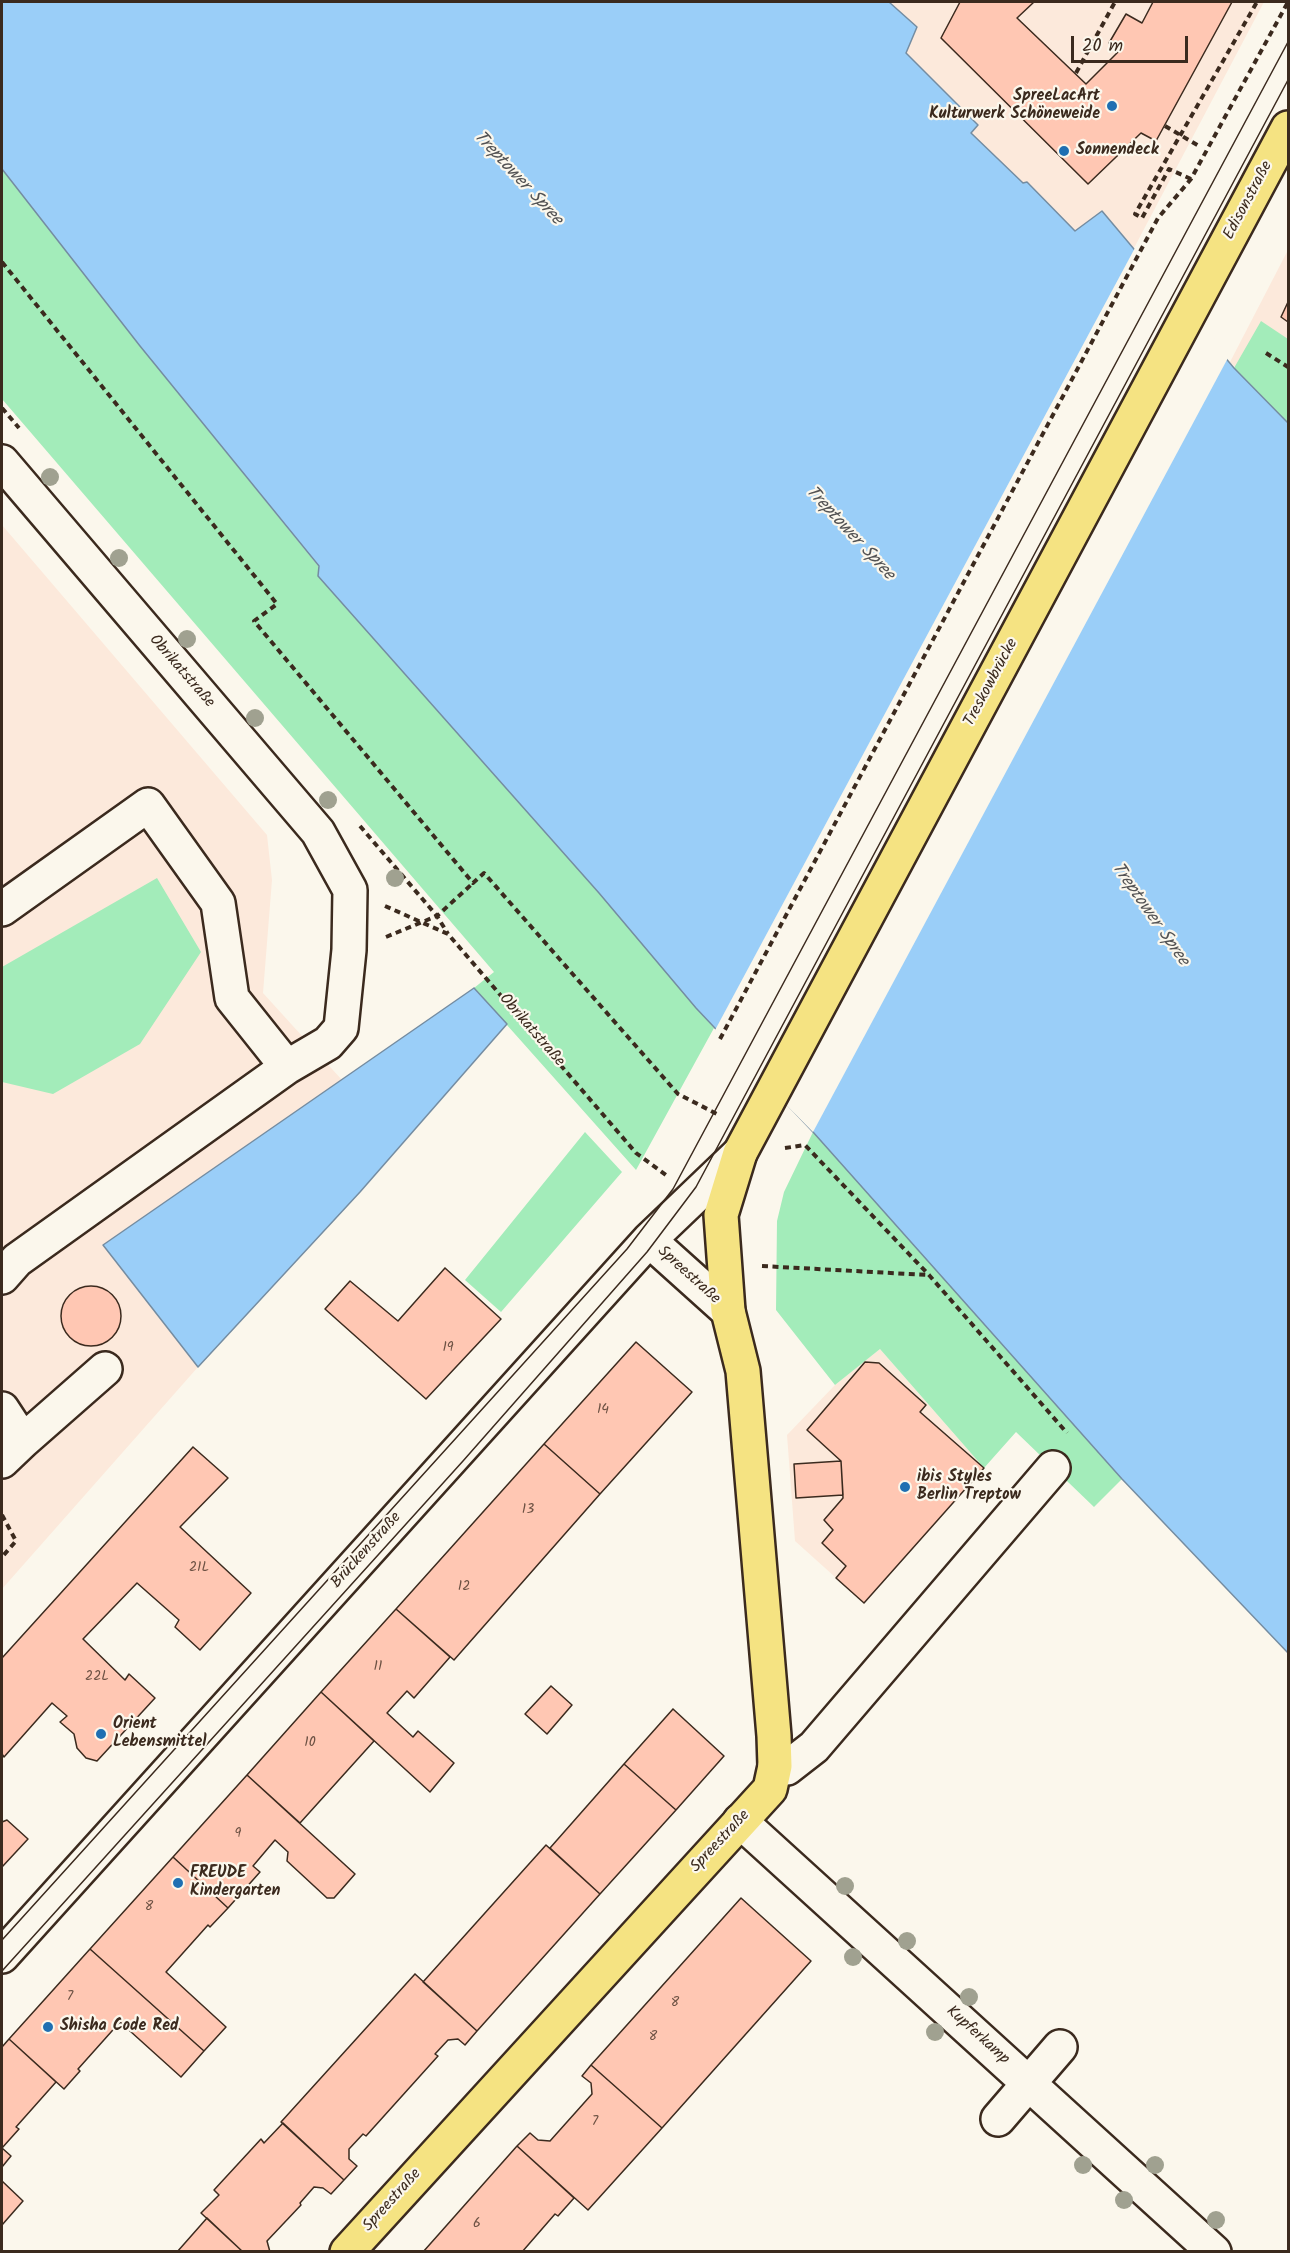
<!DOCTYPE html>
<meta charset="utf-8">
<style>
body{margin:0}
#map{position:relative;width:1290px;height:2253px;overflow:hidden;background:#fbf7ec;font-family:Kalam,sans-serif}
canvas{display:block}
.frame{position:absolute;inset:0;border:3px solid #3b2a1e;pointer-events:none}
.scale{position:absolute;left:1071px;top:36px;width:117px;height:27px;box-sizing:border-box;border:3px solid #3b2a1e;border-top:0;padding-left:8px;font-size:18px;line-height:21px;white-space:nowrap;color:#3b2a1e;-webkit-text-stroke:4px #fbf7ec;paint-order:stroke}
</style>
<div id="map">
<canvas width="1290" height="2253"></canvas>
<div class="frame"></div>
<div class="scale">20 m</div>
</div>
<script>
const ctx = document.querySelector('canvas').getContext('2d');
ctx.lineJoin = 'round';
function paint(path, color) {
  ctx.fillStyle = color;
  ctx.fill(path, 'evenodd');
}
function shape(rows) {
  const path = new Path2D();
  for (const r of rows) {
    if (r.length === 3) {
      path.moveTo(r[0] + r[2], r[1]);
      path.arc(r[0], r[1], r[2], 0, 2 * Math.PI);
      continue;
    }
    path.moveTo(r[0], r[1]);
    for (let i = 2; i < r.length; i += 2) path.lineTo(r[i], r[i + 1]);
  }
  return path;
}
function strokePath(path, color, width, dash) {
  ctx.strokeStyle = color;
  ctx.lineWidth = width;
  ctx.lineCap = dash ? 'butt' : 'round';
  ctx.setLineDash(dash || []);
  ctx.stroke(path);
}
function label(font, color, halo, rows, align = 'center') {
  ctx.font = font + ' Kalam,sans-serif';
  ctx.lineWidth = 4.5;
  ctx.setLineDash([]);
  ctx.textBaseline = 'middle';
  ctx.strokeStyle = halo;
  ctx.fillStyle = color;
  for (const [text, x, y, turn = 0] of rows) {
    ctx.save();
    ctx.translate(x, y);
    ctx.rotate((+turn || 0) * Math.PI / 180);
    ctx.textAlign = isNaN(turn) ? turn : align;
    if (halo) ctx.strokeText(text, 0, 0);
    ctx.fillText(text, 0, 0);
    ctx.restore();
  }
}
paint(shape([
 [890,2,1264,2,1134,248,1102,211,1075,231,1027,182,1023,183,971,133,978,124,906,53,917,27],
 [1288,250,1288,423,1230,362],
 [2,525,267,835,272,880,263,993,342,1080,103,1245,198,1367,2,1589],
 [880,1349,984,1468,864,1603,795,1541,787,1435,835,1385]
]), '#fce9db');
paint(shape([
 [2,169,140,346,319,567,318,576,599,893,714,1028,636,1170,474,988,494,972,2,399],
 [1261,321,1288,339,1288,423,1234,368],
 [157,878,201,952,140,1044,53,1094,2,1082,2,967],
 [585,1132,622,1172,501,1312,465,1280],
 [813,1132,1122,1479,1094,1507,1016,1432,984,1468,880,1349,835,1385,776,1310,777,1221,784,1192]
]), '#a3ecba');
const water = shape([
 [2,2,889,2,917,27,906,53,978,125,971,133,1023,183,1027,182,1075,231,1102,211,1234,368,1288,423,1288,1653,1122,1479,813,1132,696,1008,599,893,318,576,319,566,140,346,2,169,2,2],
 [474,988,507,1024,360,1192,198,1367,103,1245,474,988]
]);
paint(water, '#9acef8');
strokePath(water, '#748ca1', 1.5);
paint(shape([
 [1136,246,1229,356,813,1132,714,1032]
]), '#fbf7ec');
const building = shape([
 [960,2,1034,2,1017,18,1086,84,1121,49,1109,43,1126,14,1142,23,1153,2,1232,2,1156,141,1141,133,1088,184,941,38,960,2],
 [1288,302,1288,322,1281,317,1288,302],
 [445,1268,501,1319,426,1399,325,1309,350,1281,398,1321,445,1268],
 [91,1316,30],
 [636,1342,692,1392,600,1494,544,1444,636,1342],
 [865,1362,879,1363,926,1405,920,1412,984,1468,864,1603,836,1578,846,1566,822,1543,833,1530,824,1520,843,1498,841,1461,807,1430,865,1362],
 [544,1444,600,1494,454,1660,396,1609,544,1444],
 [193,1447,228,1478,180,1527,251,1593,200,1650,175,1627,179,1620,137,1583,83,1639,125,1680,129,1674,155,1698,97,1761,86,1758,77,1748,74,1734,60,1722,67,1716,52,1703,4,1757,2,1754,2,1658,193,1447],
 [841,1461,843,1495,796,1498,794,1464,841,1461],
 [396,1609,450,1657,414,1698,407,1691,387,1713,413,1737,418,1731,454,1763,430,1792,321,1692,396,1609],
 [551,1686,572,1705,547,1734,525,1714,551,1686],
 [321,1692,374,1741,300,1823,247,1775,321,1692],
 [673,1709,724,1756,676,1810,624,1764,673,1709],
 [624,1764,676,1810,600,1894,550,1848,624,1764],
 [247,1775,355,1874,334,1898,327,1898,287,1861,288,1852,275,1840,253,1866,260,1872,228,1908,173,1857,247,1775],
 [7,1820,28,1839,2,1867,2,1822,7,1820],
 [546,1845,600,1894,477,2031,423,1982,546,1845],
 [173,1857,228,1908,210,1927,208,1925,166,1972,226,2027,204,2051,90,1949,173,1857],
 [741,1898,811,1961,662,2128,591,2065,741,1898],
 [90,1949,204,2051,181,2077,120,2022,78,2069,80,2071,64,2089,9,2039,90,1949],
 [415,1974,477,2031,465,2045,458,2039,448,2040,435,2054,438,2056,366,2136,363,2134,349,2149,349,2159,357,2166,344,2180,281,2122,415,1974],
 [9,2039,56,2082,16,2127,19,2129,2,2148,11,2156,2,2167,2,2047,9,2039],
 [591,2065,662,2128,588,2210,517,2146,530,2133,538,2140,550,2141,592,2094,591,2083,582,2076,591,2065],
 [283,2123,344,2180,331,2194,323,2188,314,2187,300,2203,301,2205,267,2241,270,2252,243,2252,201,2213,219,2195,214,2190,261,2139,264,2143,283,2123],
 [517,2146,574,2198,558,2216,555,2214,522,2252,423,2252,517,2146],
 [2,2181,23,2201,2,2225,2,2181],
 [207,2218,243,2252,177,2252,207,2218]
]);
paint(building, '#ffc7b3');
strokePath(building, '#3b2a1e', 1.5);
const minor = shape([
 [2,462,318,832,350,890,349,950,341,1028,328,1043,287,1067],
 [2,909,148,805,218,903,232,998,287,1067,17,1260,2,1277],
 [649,1240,728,1311],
 [2,1409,23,1441,105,1369],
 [2,1461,23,1441],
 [775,1766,787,1768,814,1747,1053,1468],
 [740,1821,1214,2252],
 [2,1956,649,1240,740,1153],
 [998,2119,1060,2047]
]);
const major = shape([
 [347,2252,770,1789,775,1766,774,1736,743,1371,728,1311,721,1215,740,1153,1288,128]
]);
strokePath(minor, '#3b2a1e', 38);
strokePath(major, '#3b2a1e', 38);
strokePath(shape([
 [1076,73,1115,2],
 [1191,179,1169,169,1142,218,1135,214,1257,2],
 [2,262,277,604,254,621,473,883,484,873,678,1094,719,1115],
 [1266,353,1288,367],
 [2,408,19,428],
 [360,826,437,916,448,934],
 [385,906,448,934,636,1153,666,1175],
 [386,937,437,916,473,883],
 [720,1039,1158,218,1191,179,1288,2],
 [785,1148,805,1145,929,1275,1067,1433],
 [762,1266,928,1275],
 [2,1515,16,1541,2,1557]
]), '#3b2a1e', 4, [6, 4.5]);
strokePath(minor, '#fbf7ec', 33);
strokePath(major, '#f5e382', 33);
strokePath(shape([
 [2,1940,627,1249,673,1189,1288,42],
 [2,1971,463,1461,647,1252,696,1187,1288,80]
]), '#3b2a1e', 1.5);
strokePath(shape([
 [1165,126,1199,146]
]), '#3b2a1e', 4, [6, 4.5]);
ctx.fillStyle = '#a0a190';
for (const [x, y] of [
 [50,477],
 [119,558],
 [187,639],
 [255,718],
 [328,800],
 [395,878],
 [845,1886],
 [907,1941],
 [853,1957],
 [969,1997],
 [935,2032],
 [1083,2165],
 [1155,2165],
 [1124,2200],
 [1216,2220]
]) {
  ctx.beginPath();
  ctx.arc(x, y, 9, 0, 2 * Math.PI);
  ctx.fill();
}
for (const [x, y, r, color] of [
 [1112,106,6,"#1f6fb2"],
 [1064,151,6,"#1f6fb2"],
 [905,1487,6,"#1f6fb2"],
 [101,1734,6,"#1f6fb2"],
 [178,1883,6,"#1f6fb2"],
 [48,2027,6,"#1f6fb2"]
]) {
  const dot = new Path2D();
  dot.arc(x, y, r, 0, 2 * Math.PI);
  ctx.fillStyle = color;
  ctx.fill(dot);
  strokePath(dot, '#fbf7ec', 2);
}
label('14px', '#6c5143', null, [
 ["19",448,1349],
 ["14",603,1411],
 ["13",528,1511],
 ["21L",199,1569],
 ["12",464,1588],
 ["11",378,1668],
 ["22L",97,1678],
 ["10",310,1744],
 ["9",238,1835],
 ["8",149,1908],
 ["7",70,1998],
 ["8",675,2004],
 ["8",653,2038],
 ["7",595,2123],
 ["6",477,2225]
]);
label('bold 16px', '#3b2a1e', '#fbf7ec', [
 ["SpreeLacArt",1100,97,"right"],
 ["Kulturwerk Schöneweide",1100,115,"right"],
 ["Sonnendeck",1076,151],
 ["ibis Styles",917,1478],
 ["Berlin Treptow",917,1496],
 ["Orient",113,1725],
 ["Lebensmittel",113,1743],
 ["FREUDE",190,1874],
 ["Kindergarten",190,1892],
 ["Shisha Code Red",60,2027]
], 'left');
label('16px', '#3b2a1e', '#fbf7ec', [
 ["Edisonstraße",1249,201,-62],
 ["Obrikatstraße",181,672,49],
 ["Treskowbrücke",992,683,-62],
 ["Obrikatstraße",531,1031,49],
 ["Spreestraße",688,1276,42],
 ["Brückenstraße",367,1551,-48],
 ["Spreestraße",721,1842,-47],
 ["Kupferkamp",977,2036,42],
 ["Spreestraße",393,2201,-48]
]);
label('italic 18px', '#535354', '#fbf7ec', [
 ["Treptower Spree",517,179,47],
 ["Treptower Spree",849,534,47],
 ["Treptower Spree",1149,915,55]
]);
</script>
